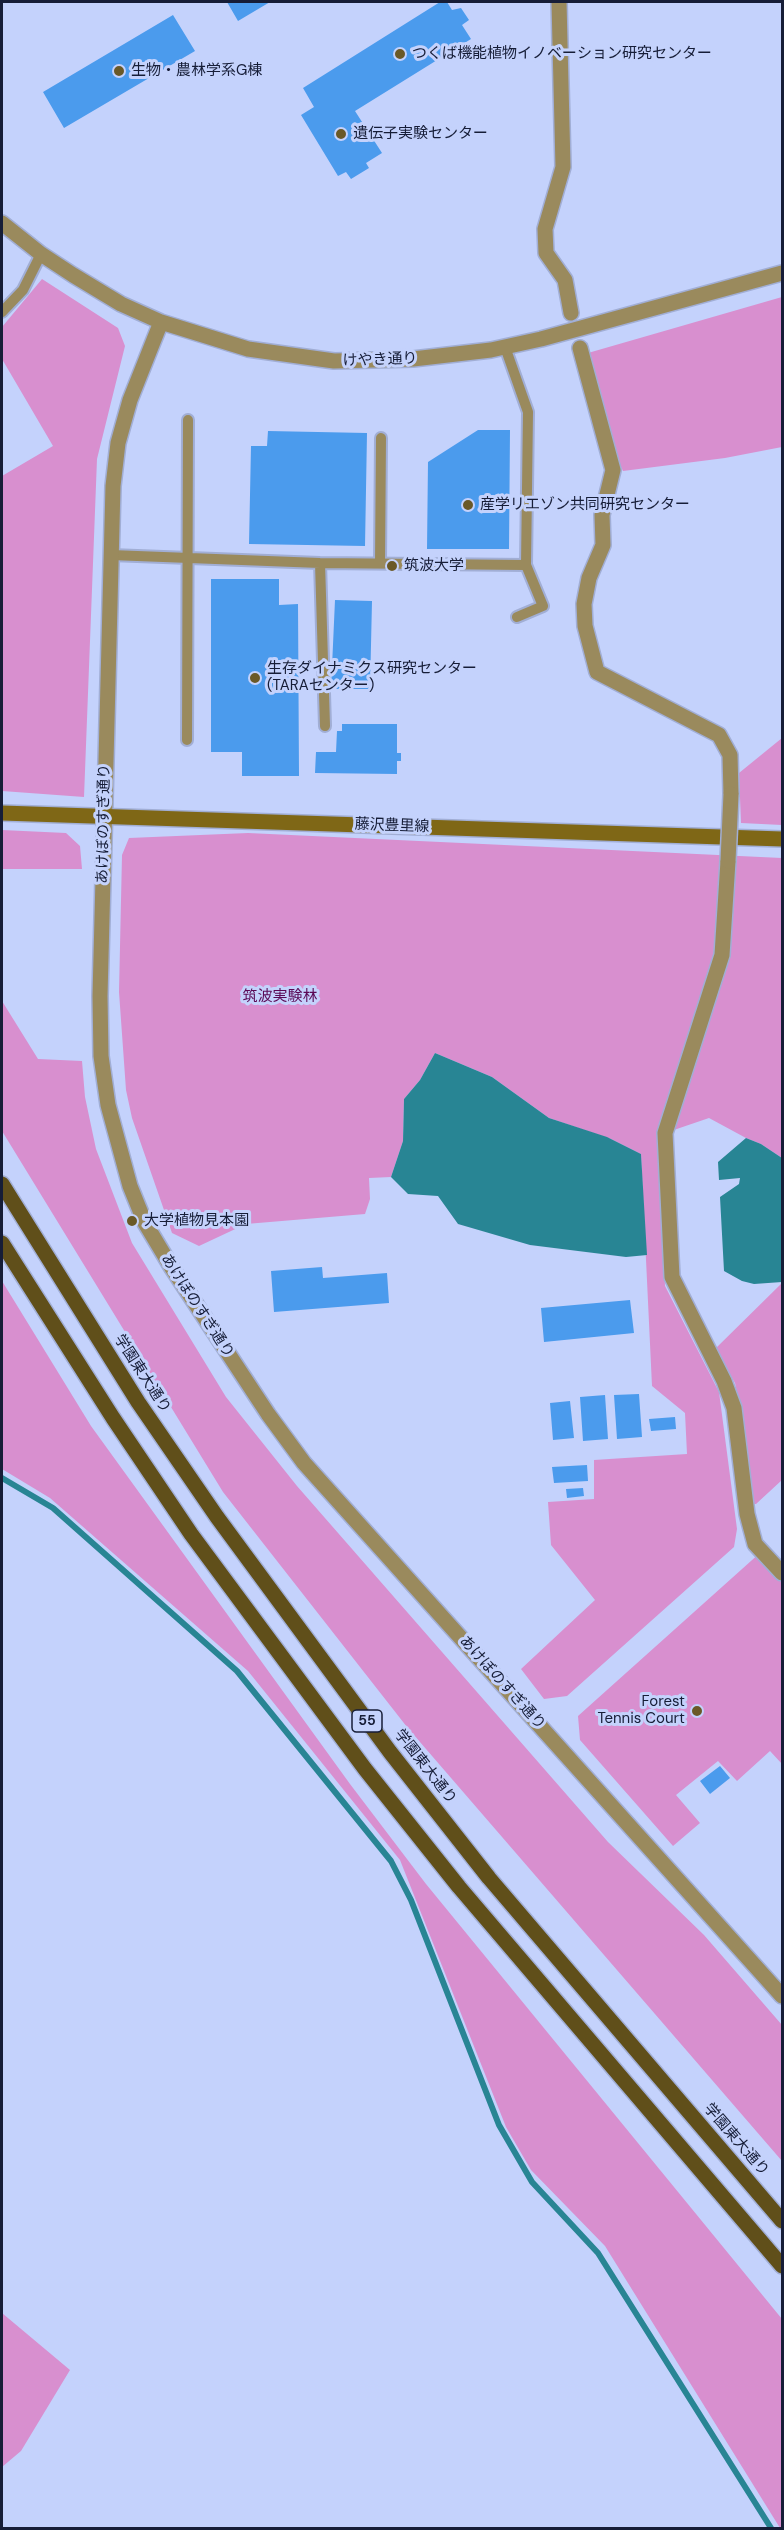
<!DOCTYPE html>
<meta charset="utf-8">
<style>
body{margin:0}
#map{position:relative;width:784px;height:2530px;overflow:hidden;background:#c4d2fc;font-family:"DM Sans",sans-serif}
canvas{display:block}
.frame{position:absolute;inset:0;border:3px solid #161d37;pointer-events:none}
</style>
<div id="map">
<canvas width="784" height="2530"></canvas>
<div class="frame"></div>
</div>
<script>
const ctx = document.querySelector('canvas').getContext('2d');
ctx.lineJoin = 'round';
function paint(path, color) {
  ctx.fillStyle = color;
  ctx.fill(path, 'evenodd');
}
function shape(rows) {
  const path = new Path2D();
  for (const r of rows) {
    path.moveTo(r[0], r[1]);
    for (let i = 2; i < r.length; i += 2) path.lineTo(r[i], r[i + 1]);
  }
  return path;
}
function strokePath(path, color, width, dash) {
  ctx.strokeStyle = color;
  ctx.lineWidth = width;
  ctx.lineCap = dash ? 'butt' : 'round';
  ctx.setLineDash(dash || []);
  ctx.stroke(path);
}
function label(font, color, halo, rows, align = 'center') {
  ctx.font = font + ' "DM Sans","Noto Sans JP",sans-serif';
  ctx.lineWidth = 6;
  ctx.setLineDash([]);
  ctx.textBaseline = 'middle';
  ctx.strokeStyle = halo;
  ctx.fillStyle = color;
  for (const [text, x, y, turn = 0] of rows) {
    ctx.save();
    ctx.translate(x, y);
    ctx.rotate((+turn || 0) * Math.PI / 180);
    ctx.textAlign = isNaN(turn) ? turn : align;
    if (halo) ctx.strokeText(text, 0, 0);
    ctx.fillText(text, 0, 0);
    ctx.restore();
  }
}
paint(shape([
 [42,279,118,328,125,346,97,459,84,797,2,791,2,476,53,446,2,359,2,327],
 [782,297,782,447,725,458,623,471,608,442,588,353],
 [782,738,782,825,741,823,739,773],
 [2,830,66,833,80,846,82,869,2,869],
 [248,833,782,858,782,1158,761,1144,746,1138,709,1118,665,1133,659,1145,665,1286,719,1392,737,1529,734,1547,567,1696,544,1699,521,1669,595,1600,551,1545,548,1502,594,1499,594,1460,687,1454,685,1413,652,1386,641,1154,611,1139,549,1118,492,1077,435,1053,420,1080,404,1099,403,1141,391,1177,369,1178,370,1199,365,1214,246,1224,199,1246,172,1233,132,1118,126,1090,119,992,122,855,129,838],
 [2,1001,38,1059,82,1061,85,1097,96,1149,132,1243,226,1397,297,1486,608,1842,704,1935,782,2025,782,2161,407,1727,223,1492,2,1131],
 [2,1281,91,1426,350,1784,426,1884,782,2319,782,2528,780,2528,605,2246,531,2170,506,2127,400,1860,248,1671,50,1498,2,1469],
 [782,1283,782,1480,756,1504,752,1504,744,1426,735,1383,715,1349],
 [761,1552,782,1575,782,1764,770,1751,737,1781,718,1761,676,1795,700,1823,673,1846,580,1740,578,1716],
 [2,2313,70,2370,21,2451,2,2467]
]), '#d88fcf');
paint(shape([
 [435,1053,492,1077,549,1118,607,1137,641,1154,647,1255,626,1257,530,1245,458,1224,438,1196,408,1194,391,1177,403,1141,404,1099,420,1080],
 [746,1138,761,1144,782,1158,782,1282,754,1284,742,1281,724,1271,720,1197,739,1184,740,1178,719,1180,718,1162]
]), '#288594');
strokePath(shape([
 [2,1478,53,1508,237,1671,391,1861,411,1900,499,2125,532,2182,598,2253,771,2528]
]), '#288594', 6);
paint(shape([
 [227,2,270,2,238,21],
 [440,2,447,2,452,10,461,8,469,20,462,25,471,39,355,111,382,153,366,163,369,168,351,179,346,172,338,176,301,115,314,107,303,88],
 [173,15,195,51,64,128,43,92],
 [478,430,510,430,509,549,427,549,428,462],
 [268,431,367,433,365,546,249,544,251,446,267,446],
 [211,579,279,579,279,605,298,604,299,776,242,776,242,752,211,752],
 [335,600,372,601,370,689,331,689],
 [342,724,397,724,397,753,401,753,401,761,397,761,397,774,315,773,316,752,336,752,337,731,342,731],
 [322,1267,323,1278,387,1273,389,1303,274,1312,271,1271],
 [630,1300,634,1333,544,1342,541,1308],
 [639,1394,642,1437,617,1439,614,1395],
 [605,1395,608,1439,583,1441,580,1397],
 [570,1401,574,1438,553,1440,550,1403],
 [675,1417,676,1429,651,1431,649,1419],
 [587,1465,588,1481,554,1483,552,1467],
 [583,1488,584,1496,567,1498,566,1489],
 [720,1766,730,1778,710,1794,700,1781]
]), '#4b9bed');
const service = shape([
 [2,312,23,290,41,254],
 [505,347,528,412,526,565,543,606,517,617],
 [111,555,320,563,526,565],
 [320,563,325,726],
 [380,563,381,438],
 [187,740,188,420]
]);
const pedestrian = shape([
 [559,2,563,167,545,229,546,253,565,280,571,313],
 [580,348,613,470,602,515,603,545,589,578,584,604,585,626,597,672,719,735,730,755,731,794],
 [728,861,722,955,665,1133,672,1277,724,1381,734,1408,747,1514,755,1544,782,1573]
]);
const tertiary = shape([
 [2,223,41,254,73,275,121,304,161,322,248,349,334,361,413,359,491,350,541,339,782,273],
 [161,322,130,400,118,443,113,486,100,996,101,1056,108,1105,130,1186,145,1223,172,1268,268,1414,304,1463,782,1996]
]);
const secondary = shape([
 [2,813,782,839]
]);
const primary = shape([
 [2,1184,138,1402,217,1517,390,1752,489,1878,782,2221],
 [2,1243,113,1418,191,1534,365,1769,459,1887,782,2266]
]);
strokePath(service, '#a1aed5', 14);
strokePath(pedestrian, '#a1aed5', 18);
strokePath(tertiary, '#a1aed5', 18);
strokePath(secondary, '#a1aed5', 18);
strokePath(primary, '#a1aed5', 18);
strokePath(service, '#9a8a5d', 10);
strokePath(pedestrian, '#9a8a5d', 15);
strokePath(tertiary, '#9a8a5d', 15);
strokePath(secondary, '#7f6716', 15);
strokePath(primary, '#604f1a', 15);
const pedestrianBridge = shape([
 [728,861,731,794]
]);
strokePath(pedestrianBridge, '#a1aed5', 18, []);
strokePath(pedestrianBridge, '#9a8a5d', 15);
for (const [x, y, r, color] of [
 [400,54,6,"#6a5927"],
 [119,71,6,"#6a5927"],
 [341,134,6,"#6a5927"],
 [468,505,6,"#6a5927"],
 [392,566,6,"#6a5927"],
 [255,678,6,"#6a5927"],
 [132,1221,6,"#6a5927"],
 [697,1711,6,"#6a5927"]
]) {
  const dot = new Path2D();
  dot.arc(x, y, r, 0, 2 * Math.PI);
  ctx.fillStyle = color;
  ctx.fill(dot);
  strokePath(dot, '#c4d2fc', 2);
}
for (const [x, y, w] of [
 [367,1721,30]
]) {
  const box = new Path2D();
  box.roundRect(x - w / 2, y - 11, w, 22, 4.5);
  ctx.fillStyle = '#c4d2fc';
  ctx.fill(box);
  strokePath(box, '#161d37', 1.5);
}
label('bold 14px', '#161d37', null, [
 ["55",367,1721]
]);
label('15px', '#161d37', '#c4d2fc', [
 ["つくば機能植物イノベーション研究センター",412,54],
 ["生物・農林学系G棟",131,71],
 ["遺伝子実験センター",353,134],
 ["産学リエゾン共同研究センター",480,505],
 ["筑波大学",404,566],
 ["生存ダイナミクス研究センター",267,669],
 ["(TARAセンター)",267,686],
 ["大学植物見本園",144,1221],
 ["Forest",685,1702,"right"],
 ["Tennis Court",685,1719,"right"]
], 'left');
label('15px', '#161d37', '#c4d2fc', [
 ["けやき通り",380,360,-2],
 ["あけぼのすぎ通り",104,824,-89],
 ["藤沢豊里線",392,826,2],
 ["あけぼのすぎ通り",197,1306,57],
 ["学園東大通り",142,1374,57],
 ["あけぼのすぎ通り",502,1683,48],
 ["学園東大通り",425,1767,52],
 ["学園東大通り",736,2140,49]
]);
label('15px', '#5a0955', '#c4d2fc', [
 ["筑波実験林",280,997]
]);
</script>
